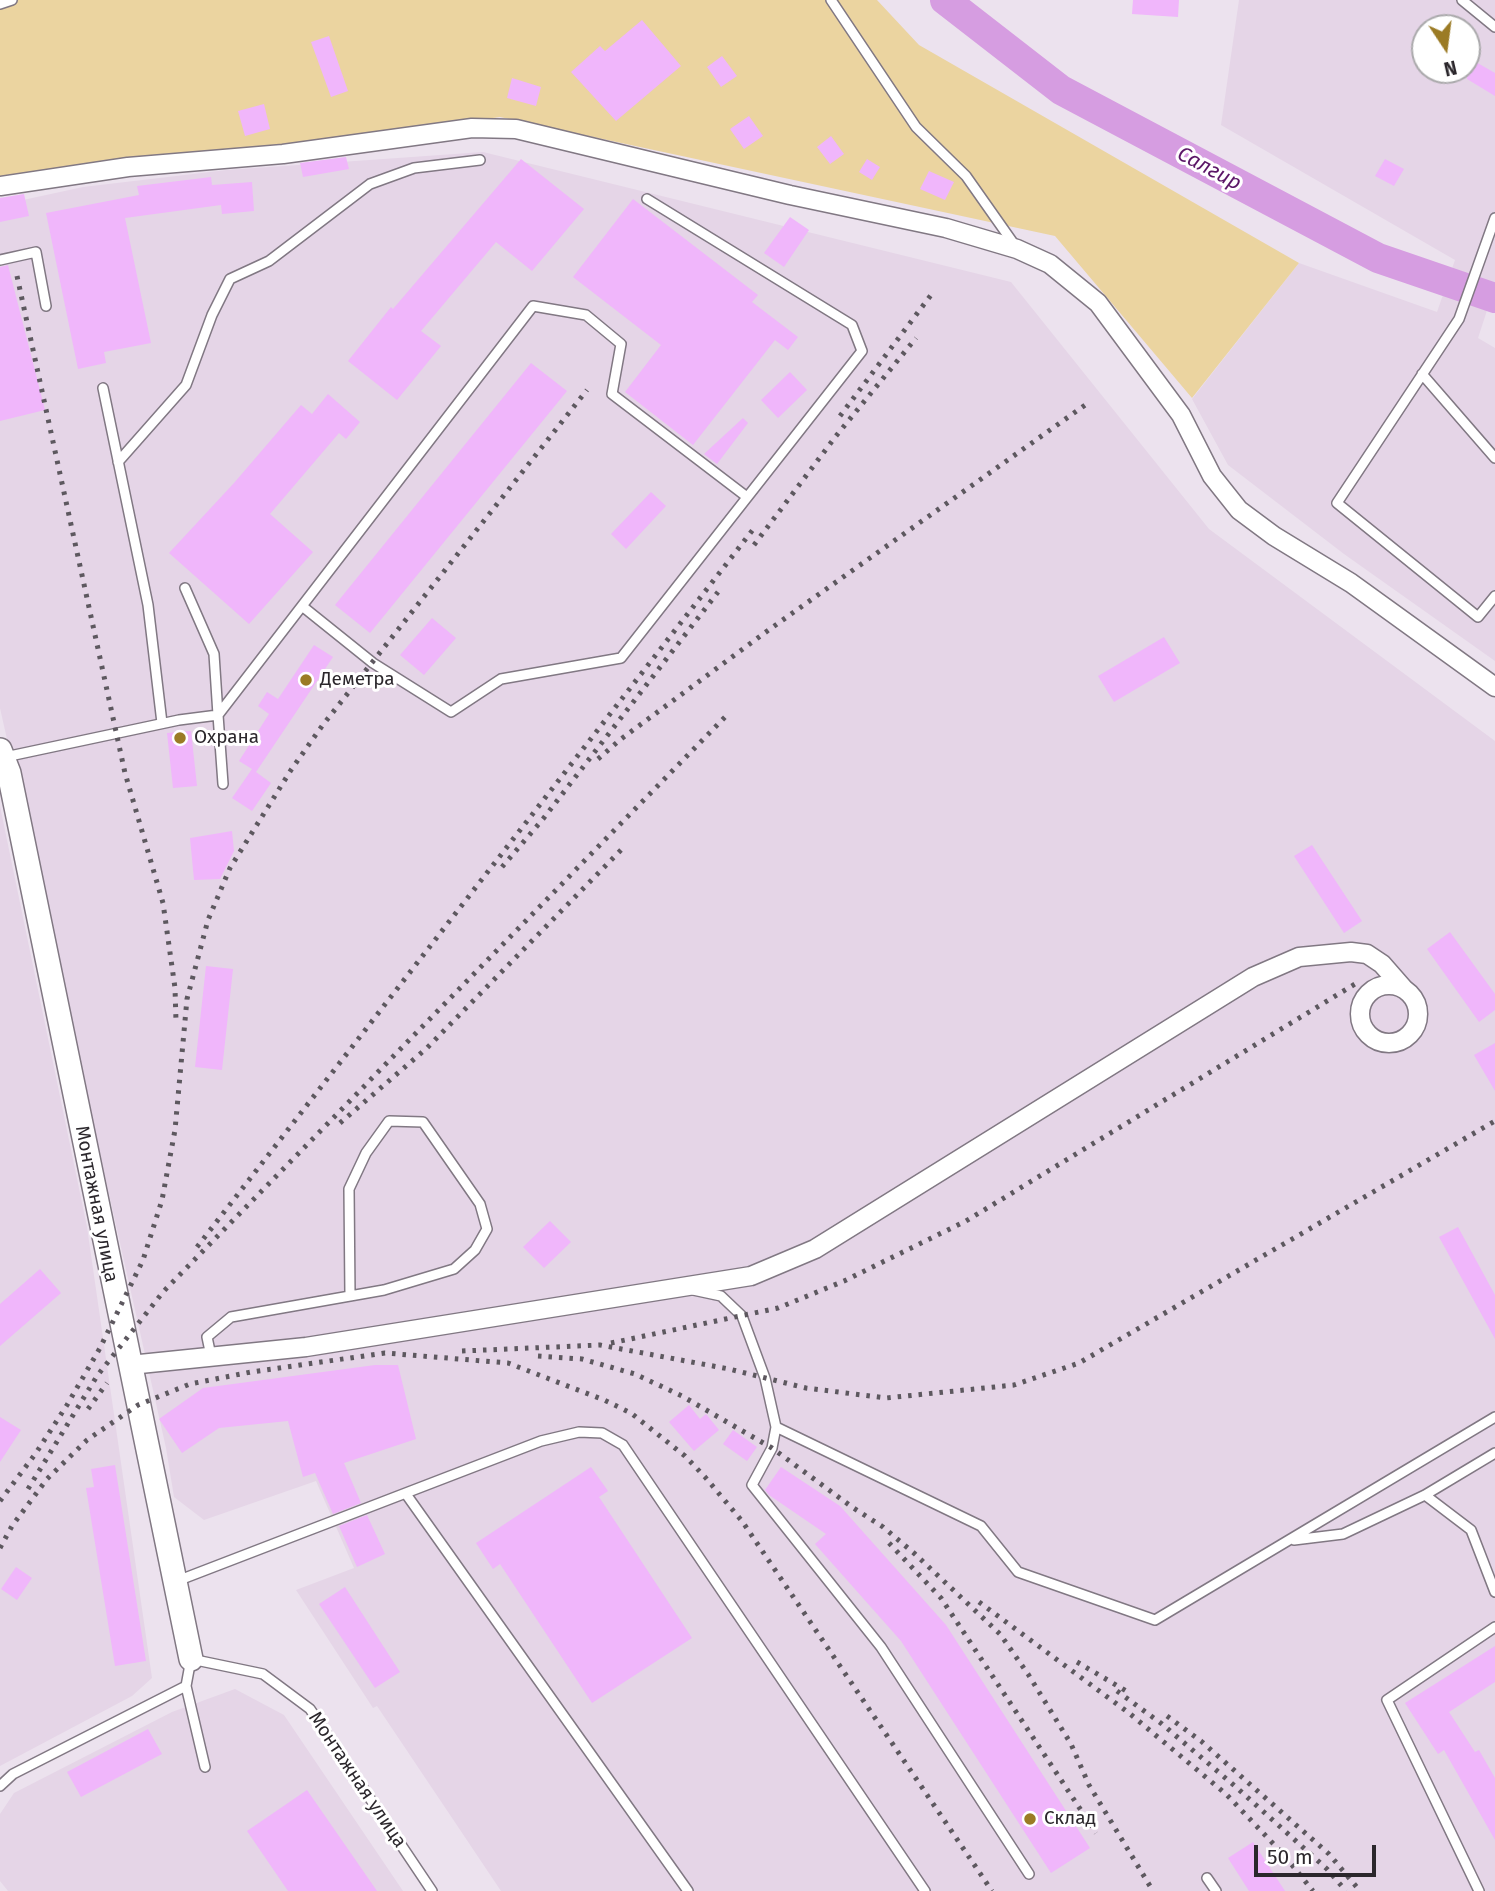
<!DOCTYPE html>
<meta charset="utf-8">
<style>
body{margin:0}
#map{position:relative;width:1495px;height:1891px;overflow:hidden;background:#ece2ee;font-family:"Fira Sans",sans-serif}
canvas{display:block}
.north{position:absolute;left:1411px;top:14px;width:70px;height:70px;box-sizing:border-box;background:#fff;border:2px solid #aaa9ab;border-radius:50%;rotate:167deg;font-size:19px;font-weight:700;line-height:28px;text-align:center;color:#2b272c}
.north::after{content:'';display:block;margin:auto;width:24px;height:32px;background:#9b7b25;clip-path:polygon(50% 0,100% 100%,50% 72%,0 100%)}
.scale{position:absolute;left:1254px;top:1845px;width:122px;height:32px;box-sizing:border-box;border:4px solid #2b272c;border-top:0;padding-left:9px;font-size:21px;line-height:24px;white-space:nowrap;color:#2b272c;-webkit-text-stroke:5px #fff;paint-order:stroke}
</style>
<div id="map">
<canvas width="1495" height="1891"></canvas>
<div class="north">N</div>
<div class="scale">50 m</div>
</div>
<script>
const ctx = document.querySelector('canvas').getContext('2d');
ctx.lineJoin = 'round';
function paint(path, color) {
  ctx.fillStyle = color;
  ctx.fill(path, 'evenodd');
}
function shape(rows) {
  const path = new Path2D();
  for (const r of rows) {
    if (r.length === 3) {
      path.moveTo(r[0] + r[2], r[1]);
      path.arc(r[0], r[1], r[2], 0, 2 * Math.PI);
      continue;
    }
    path.moveTo(r[0], r[1]);
    for (let i = 2; i < r.length; i += 2) path.lineTo(r[i], r[i + 1]);
  }
  return path;
}
function strokePath(path, color, width, dash) {
  ctx.strokeStyle = color;
  ctx.lineWidth = width;
  ctx.lineCap = dash ? 'butt' : 'round';
  ctx.setLineDash(dash || []);
  ctx.stroke(path);
}
function label(font, color, halo, rows, align = 'center') {
  ctx.font = font + ' "Fira Sans",sans-serif';
  ctx.lineWidth = 6;
  ctx.setLineDash([]);
  ctx.textBaseline = 'middle';
  ctx.strokeStyle = halo;
  ctx.fillStyle = color;
  for (const [text, x, y, turn = 0] of rows) {
    ctx.save();
    ctx.translate(x, y);
    ctx.rotate((+turn || 0) * Math.PI / 180);
    ctx.textAlign = isNaN(turn) ? turn : align;
    if (halo) ctx.strokeText(text, 0, 0);
    ctx.fillText(text, 0, 0);
    ctx.restore();
  }
}
paint(shape([
 [1239,0,1495,0,1495,286,1478,338,1495,348,1495,661,1344,554,1228,465,1192,399,1299,263,1437,312,1455,260,1221,125],
 [1425,28,1467,28,1467,70,1425,70],
 [483,152,1011,282,1209,529,1495,741,1495,1891,501,1891,377,1706,373,1708,296,1590,354,1568,316,1481,204,1520,174,1497,166,1448,0,708,0,205,83,187,227,170],
 [0,806,87,1227,152,1678,132,1696,0,1766],
 [235,1689,284,1715,403,1891,8,1891,0,1881,0,1814,14,1793,172,1712]
]), '#e5d5e7');
paint(shape([
 [0,0,877,0,919,45,1299,263,1192,398,1055,236,500,117,0,191]
]), '#ebd4a0');
strokePath(shape([
 [945,0,1061,90,1378,258,1495,298]
]), '#d69de1', 30);
paint(shape([
 [1133,0,1179,0,1178,17,1132,14],
 [642,20,681,66,616,121,571,72,600,46,605,51],
 [329,36,348,91,331,97,311,42],
 [722,56,737,76,721,87,707,67],
 [1467,57,1495,73,1495,96,1467,79],
 [512,78,541,87,536,106,507,98],
 [264,104,270,129,245,136,238,111],
 [749,116,763,136,744,149,730,129],
 [831,136,844,154,830,164,817,147],
 [346,157,349,169,303,177,300,163],
 [521,159,584,209,532,271,496,242,421,331,441,346,397,400,348,361,391,307,393,309],
 [867,159,880,167,872,180,859,172],
 [1385,159,1404,169,1394,186,1375,176],
 [929,171,954,182,945,200,920,189],
 [211,177,212,185,252,182,254,211,222,214,221,205,125,218,151,343,104,352,106,363,78,369,46,213,139,195,137,186],
 [24,194,29,216,0,222,0,198],
 [633,199,758,295,752,302,798,337,788,350,775,340,693,445,625,392,661,345,573,277],
 [790,217,809,230,784,267,764,253],
 [8,265,45,410,0,421,0,267],
 [531,363,567,391,370,633,335,605],
 [790,372,807,390,778,418,761,400],
 [328,394,360,422,346,439,339,433,270,514,313,552,249,624,169,553,234,483,301,405,312,414],
 [743,418,748,423,717,464,704,454],
 [651,492,666,506,626,549,611,534],
 [432,618,456,638,424,675,400,655],
 [1164,637,1180,663,1114,702,1098,676],
 [314,645,333,657,256,772,271,783,252,811,232,798,252,769,239,761,269,714,258,706,267,692,278,699],
 [191,731,197,786,173,788,167,733],
 [232,831,234,851,220,879,194,880,190,838],
 [1312,845,1362,921,1344,933,1294,856],
 [1450,932,1495,994,1495,1010,1479,1022,1427,949],
 [206,966,233,969,222,1070,195,1067],
 [1495,1043,1495,1091,1474,1055],
 [550,1221,571,1242,544,1268,523,1247],
 [1458,1227,1495,1295,1495,1339,1439,1237],
 [40,1269,61,1293,0,1346,0,1304],
 [375,1365,398,1365,416,1439,344,1463,361,1503,333,1514,315,1473,303,1477,288,1421,219,1428,182,1453,159,1419,203,1388],
 [689,1405,700,1419,706,1414,719,1430,694,1451,669,1422],
 [0,1417,21,1430,0,1462],
 [733,1430,757,1447,747,1461,723,1444],
 [115,1465,146,1661,115,1666,86,1488,94,1487,91,1469],
 [591,1467,608,1491,599,1497,692,1638,592,1703,500,1564,493,1569,476,1543],
 [781,1467,840,1506,946,1625,1090,1848,1051,1873,901,1641,815,1544,826,1534,769,1495,765,1490],
 [367,1515,385,1554,357,1567,339,1526],
 [16,1567,32,1578,17,1600,1,1589],
 [345,1587,400,1672,375,1688,319,1604],
 [1495,1646,1495,1682,1449,1712,1475,1752,1479,1750,1495,1778,1495,1840,1444,1750,1438,1754,1405,1703],
 [148,1729,162,1754,81,1797,67,1772],
 [307,1790,377,1891,288,1891,247,1831],
 [1253,1842,1285,1891,1249,1891,1228,1858]
]), '#f0b6fb');
const service = shape([
 [831,0,916,127,966,176,1016,247],
 [1462,0,1495,27],
 [0,4,12,0],
 [1495,218,1459,319,1337,503,1478,617,1495,596],
 [0,260,36,252,46,306],
 [1422,374,1495,458],
 [103,388,148,605,162,723],
 [118,462,186,385,212,315,230,279,269,261,370,184,414,168,480,160],
 [185,588,214,654,218,715],
 [302,606,373,663,451,712,501,679,621,658,862,351,852,325,647,199],
 [218,715,533,306,586,315,621,344,612,394,747,497],
 [5,757,179,720,218,715,223,784],
 [693,1290,721,1296,742,1316,765,1378,776,1427,981,1526,1018,1572,1155,1620,1495,1417],
 [211,1356,207,1337,231,1317,384,1290,454,1269,475,1250,487,1229,480,1204,423,1122,389,1121,366,1153,349,1189,350,1296],
 [776,1427,772,1448,752,1485,881,1647,1029,1874],
 [406,1494,688,1891],
 [1425,1495,1471,1530,1495,1592],
 [1294,1540,1343,1534,1425,1495,1495,1453],
 [177,1581,541,1441,579,1432,602,1433,623,1445,925,1891],
 [186,1686,205,1767],
 [0,1786,13,1774,186,1686,191,1659,263,1674,310,1709,432,1891],
 [1207,1878,1216,1891],
 [1479,1891,1387,1700,1495,1627]
]);
const minor = shape([
 [0,186,128,167,283,154,472,128,516,129,790,195,946,228,1017,249,1050,264,1098,303,1181,415,1212,476,1239,510,1274,536,1351,583,1495,687],
 [1389,1014,29],
 [130,1365,306,1347,751,1276,815,1249,1253,977,1299,957,1351,952,1367,954,1382,964,1403,988]
]);
const tertiary = shape([
 [0,750,9,773,191,1659]
]);
strokePath(service, '#817883', 12);
strokePath(minor, '#817883', 21);
strokePath(tertiary, '#817883', 26);
strokePath(service, '#fff', 9);
strokePath(minor, '#fff', 18);
strokePath(tertiary, '#fff', 23);
strokePath(shape([
 [17,276,125,773,163,903,175,988,176,1021],
 [840,416,934,291],
 [754,545,836,436,916,338],
 [598,759,621,739,770,629,1088,403],
 [502,867,543,819,718,592],
 [340,1123,427,1048,625,846],
 [197,1247,755,527],
 [611,1343,778,1308,844,1281,966,1221,1355,984],
 [462,1351,600,1345,729,1369,806,1388,886,1398,1014,1385,1079,1363,1495,1121],
 [538,1356,582,1359,635,1374,682,1396,772,1448,852,1507,883,1527,915,1554,1000,1634,1028,1674,1071,1744,1089,1785,1153,1891],
 [88,1409,107,1383],
 [28,1489,97,1376,163,1292,725,717],
 [0,1501,36,1453,67,1405,100,1348,143,1260,162,1200,175,1130,187,999,208,920,230,868,291,770,322,726,587,390],
 [889,1543,941,1598,1096,1833],
 [0,1548,12,1526,47,1479,87,1440,138,1405,190,1384,251,1372,385,1353,508,1363,604,1400,631,1413,685,1456,705,1477,742,1521,992,1891],
 [979,1602,1129,1713,1226,1794,1284,1855,1313,1891],
 [1077,1662,1128,1692],
 [1117,1691,1162,1724,1236,1787,1327,1869,1346,1891],
 [1167,1716,1201,1741,1329,1854,1360,1891]
]), '#5d585f', 5, [3.5, 7]);
for (const [x, y, r, color] of [
 [306,680,7,"#9b7b25"],
 [180,738,7,"#9b7b25"],
 [1030,1819,7,"#9b7b25"]
]) {
  const dot = new Path2D();
  dot.arc(x, y, r, 0, 2 * Math.PI);
  ctx.fillStyle = color;
  ctx.fill(dot);
  strokePath(dot, '#fff', 2.5);
}
label('19px', '#2b272c', '#fff', [
 ["Деметра",320,680],
 ["Охрана",194,738],
 ["Склад",1044,1819]
], 'left');
label('19px', '#2b272c', '#fff', [
 ["Монтажная улица",96,1204,79],
 ["Монтажная улица",357,1780,56]
]);
label('italic 21px', '#5b1667', '#fff', [
 ["Салгир",1209,169,28]
]);
</script>
